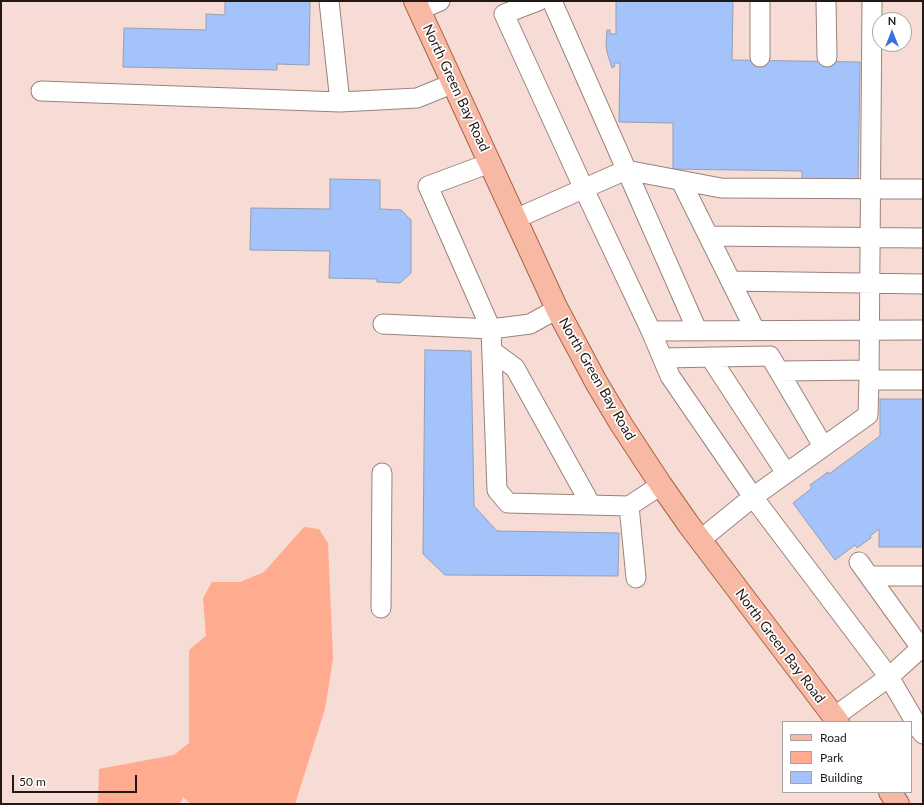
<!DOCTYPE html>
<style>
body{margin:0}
#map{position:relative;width:924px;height:805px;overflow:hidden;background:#f6dcd4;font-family:Lato,sans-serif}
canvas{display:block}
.frame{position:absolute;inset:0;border:2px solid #221916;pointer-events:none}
.legend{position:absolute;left:782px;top:721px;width:130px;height:72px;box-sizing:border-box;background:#fff;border:1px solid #a7a3a2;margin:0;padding:5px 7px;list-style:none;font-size:12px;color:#221916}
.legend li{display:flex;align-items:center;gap:8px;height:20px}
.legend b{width:20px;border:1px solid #a7a3a2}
.north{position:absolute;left:872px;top:12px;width:40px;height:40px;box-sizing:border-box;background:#fff;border:1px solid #a7a3a2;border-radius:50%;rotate:0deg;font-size:11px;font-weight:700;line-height:16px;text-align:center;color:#221916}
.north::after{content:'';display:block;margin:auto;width:14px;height:18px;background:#3771e0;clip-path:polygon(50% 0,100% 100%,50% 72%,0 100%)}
.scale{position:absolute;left:12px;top:775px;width:125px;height:18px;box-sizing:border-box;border:2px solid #221916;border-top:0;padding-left:5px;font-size:12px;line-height:14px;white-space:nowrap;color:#221916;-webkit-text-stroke:3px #fff;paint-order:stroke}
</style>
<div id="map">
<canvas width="924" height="805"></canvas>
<div class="frame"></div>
<ul class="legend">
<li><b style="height:5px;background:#f7b9a3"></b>Road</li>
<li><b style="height:11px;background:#feab8f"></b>Park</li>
<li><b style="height:11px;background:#a4c3fb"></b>Building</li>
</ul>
<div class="north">N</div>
<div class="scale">50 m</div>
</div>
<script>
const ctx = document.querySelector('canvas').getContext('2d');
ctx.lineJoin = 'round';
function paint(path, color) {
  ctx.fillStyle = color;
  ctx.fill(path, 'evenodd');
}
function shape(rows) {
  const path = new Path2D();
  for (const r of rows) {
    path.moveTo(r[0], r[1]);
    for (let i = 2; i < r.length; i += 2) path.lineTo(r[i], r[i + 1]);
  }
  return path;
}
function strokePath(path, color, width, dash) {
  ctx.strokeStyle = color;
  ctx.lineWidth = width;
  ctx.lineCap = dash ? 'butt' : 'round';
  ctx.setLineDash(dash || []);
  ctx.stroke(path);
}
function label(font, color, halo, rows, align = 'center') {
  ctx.font = font + ' Lato,sans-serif';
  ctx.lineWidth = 3.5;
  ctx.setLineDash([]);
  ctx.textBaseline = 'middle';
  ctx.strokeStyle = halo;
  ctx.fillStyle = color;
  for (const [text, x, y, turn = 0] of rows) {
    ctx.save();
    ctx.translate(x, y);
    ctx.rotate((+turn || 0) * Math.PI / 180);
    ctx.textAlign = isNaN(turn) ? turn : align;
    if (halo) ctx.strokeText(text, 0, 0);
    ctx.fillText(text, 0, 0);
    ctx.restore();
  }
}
paint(shape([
 [304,527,319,529,328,543,333,659,325,709,295,804,191,804,183,797,180,804,98,804,99,769,174,755,189,743,189,650,206,636,203,598,212,582,240,582,264,572]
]), '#feab8f');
const building = shape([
 [225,1,310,1,309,65,277,64,277,70,123,67,124,28,206,30,206,14,225,15,225,1],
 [616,1,733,1,732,60,860,62,858,183,802,182,802,171,673,169,673,123,619,122,620,63,614,63,615,66,612,68,607,52,606,45,607,30,610,30,610,34,616,34,616,1],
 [330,179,380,180,380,209,401,210,411,220,411,273,400,283,377,282,377,279,329,278,330,251,250,250,251,208,330,209,330,179],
 [425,350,471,351,474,506,497,531,619,533,618,576,445,575,423,554,425,350],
 [880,399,923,399,923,547,879,547,879,529,870,536,871,538,857,548,855,545,835,560,793,503,812,488,810,485,828,472,829,474,880,436,880,399]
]);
paint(building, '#a4c3fb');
strokePath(building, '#949fb3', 1);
const minor = shape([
 [329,1,340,102],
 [538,1,504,14,584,189,651,331,670,376,753,497,889,677,920,730,923,734],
 [552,1,697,330],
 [760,1,760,57],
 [826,1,827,57],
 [419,10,440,1],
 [41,91,340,102,417,98,454,83],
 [681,181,755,330],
 [515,219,626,170,721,188,923,189],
 [709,236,923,238],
 [731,281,923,284],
 [557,309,530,324,491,329,497,490,508,503,629,506,661,485],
 [383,324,491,329,428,186,490,163],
 [651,331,923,330],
 [492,351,515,368,591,505],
 [710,357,786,473],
 [663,358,770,356,823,446],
 [779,371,869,370],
 [869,380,923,380],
 [629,506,636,578],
 [700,540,753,497,868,415,869,380,872,1],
 [869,576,923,576],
 [381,608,382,473],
 [834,717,889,677,921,648,859,562]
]);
const major = shape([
 [415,1,557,309,596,382,621,424,661,485,689,525,838,722],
 [890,792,898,804]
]);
strokePath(minor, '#9a837b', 21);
strokePath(major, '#a9624a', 24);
strokePath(minor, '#fff', 19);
strokePath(major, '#f7b9a3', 22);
label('14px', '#221916', '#fff', [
 ["North Green Bay Road",456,88,65],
 ["North Green Bay Road",597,379,60],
 ["North Green Bay Road",780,646,53]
]);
</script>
